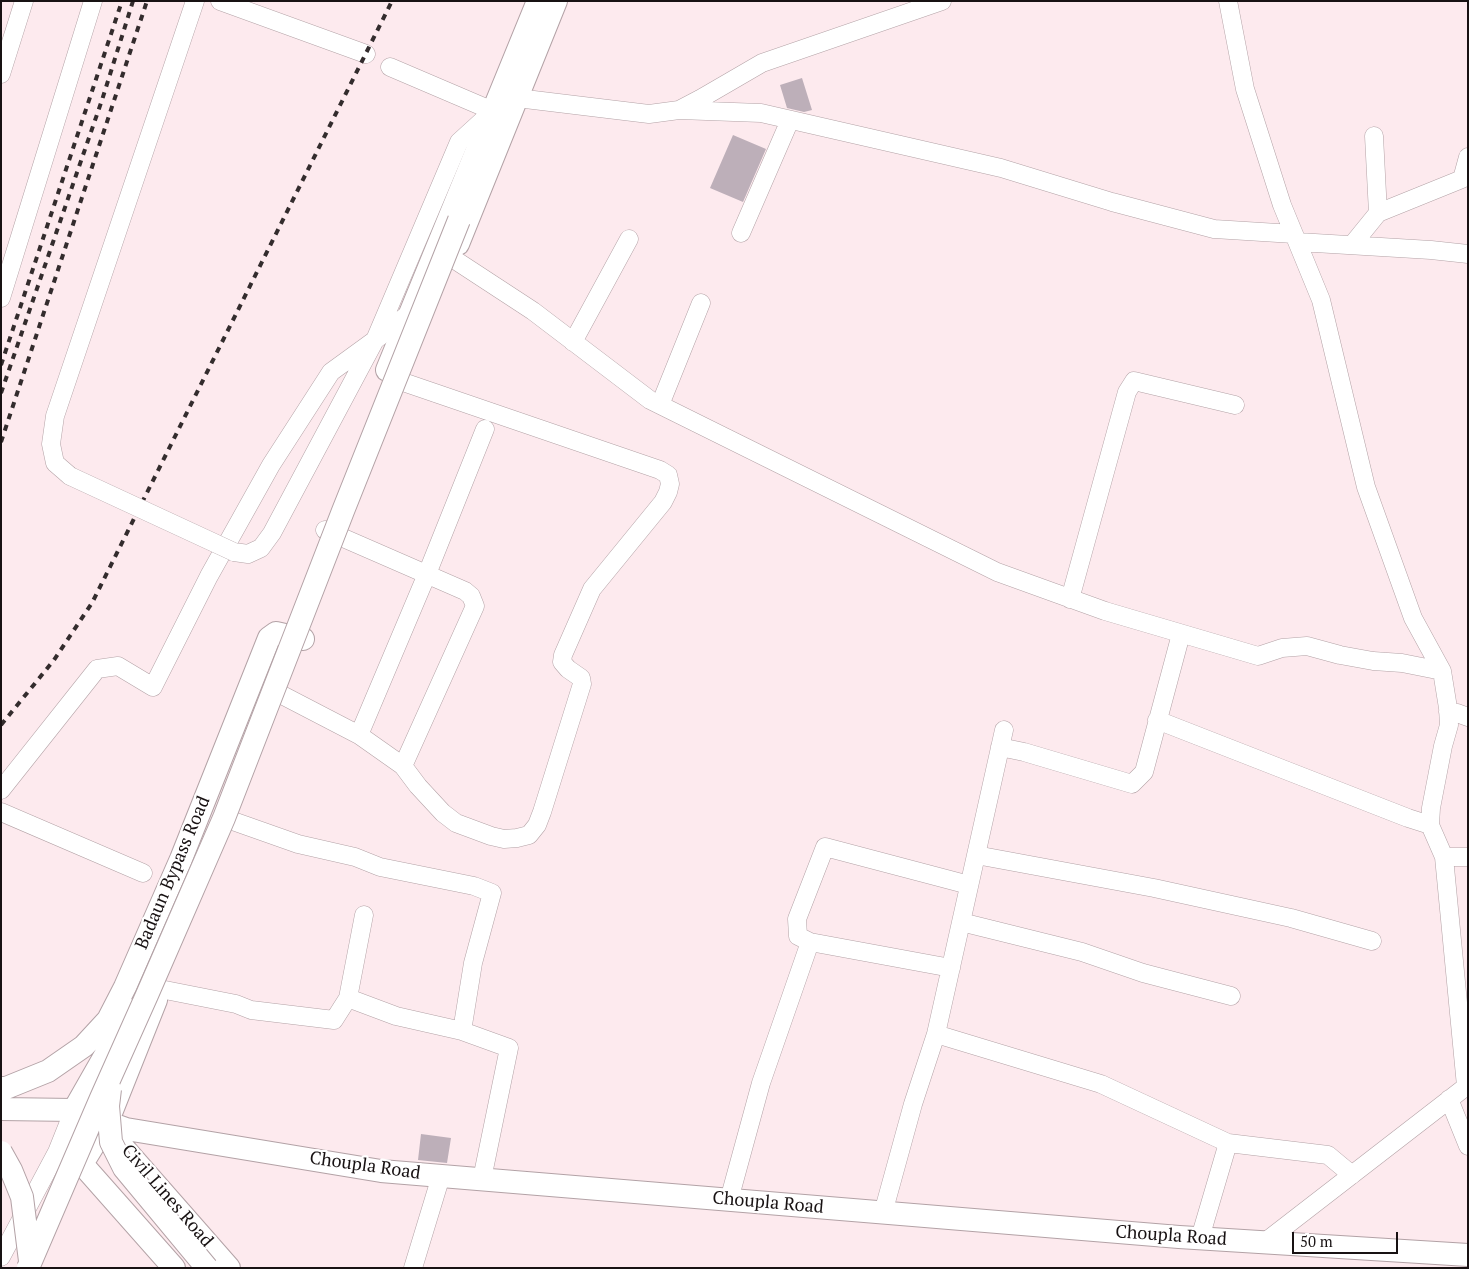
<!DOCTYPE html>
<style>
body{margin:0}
#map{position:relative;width:1469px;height:1269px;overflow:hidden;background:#fdeaee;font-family:"PT Serif",serif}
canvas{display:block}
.frame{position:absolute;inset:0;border:2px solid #181213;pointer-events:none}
.scale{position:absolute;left:1292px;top:1232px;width:106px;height:22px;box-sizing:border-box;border:2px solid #181213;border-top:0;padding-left:6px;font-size:15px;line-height:18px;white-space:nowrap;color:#181213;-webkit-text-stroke:4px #fff;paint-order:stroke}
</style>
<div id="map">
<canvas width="1469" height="1269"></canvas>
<div class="frame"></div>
<div class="scale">50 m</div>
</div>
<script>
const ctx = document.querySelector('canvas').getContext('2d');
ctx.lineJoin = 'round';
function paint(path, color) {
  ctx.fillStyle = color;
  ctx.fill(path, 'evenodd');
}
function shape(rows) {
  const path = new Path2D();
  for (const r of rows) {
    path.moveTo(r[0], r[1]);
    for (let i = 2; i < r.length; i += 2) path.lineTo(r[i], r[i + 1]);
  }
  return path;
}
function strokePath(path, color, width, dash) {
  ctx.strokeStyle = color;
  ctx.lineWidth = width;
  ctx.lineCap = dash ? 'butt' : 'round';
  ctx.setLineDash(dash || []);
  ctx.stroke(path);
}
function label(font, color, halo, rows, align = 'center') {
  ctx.font = font + ' "PT Serif",serif';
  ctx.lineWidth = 4.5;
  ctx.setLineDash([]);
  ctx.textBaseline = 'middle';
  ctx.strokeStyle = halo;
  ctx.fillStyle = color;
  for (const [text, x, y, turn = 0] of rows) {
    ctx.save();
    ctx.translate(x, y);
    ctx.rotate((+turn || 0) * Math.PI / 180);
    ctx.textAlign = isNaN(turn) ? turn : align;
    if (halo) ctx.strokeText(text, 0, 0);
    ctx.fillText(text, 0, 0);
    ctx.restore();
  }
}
paint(shape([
 [802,78,812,110,804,112,787,108,780,85],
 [733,135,766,149,743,202,710,188],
 [421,1134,451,1138,447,1163,418,1160]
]), '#bdafb9');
const minor = shape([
 [220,1,366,54],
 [1228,1,1245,89,1282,205,1321,300,1366,487,1413,618,1442,671,1448,708,1449,725,1443,746,1431,808,1430,825,1444,857,1466,1086],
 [1,74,24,1],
 [505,95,517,98,649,114,679,110,700,99,762,63,942,1],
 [679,110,761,113,1001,168,1112,202,1214,229,1294,234],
 [1378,213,1462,179,1468,157],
 [741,233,790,120],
 [1298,242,1431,250,1468,254],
 [1352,245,1378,213,1374,136],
 [452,258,533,311,650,400,997,572,1105,611,1258,656,1282,648,1307,646,1340,655,1373,661,1402,663,1442,671],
 [1,298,93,1],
 [573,342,629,239],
 [660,405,701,303],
 [70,476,55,463,51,444,55,416,195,1],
 [325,530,465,591,471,596,475,606,403,766],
 [234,552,248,554,261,548,272,533,375,340,459,142,493,111,390,67],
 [1070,599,1127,392,1134,381,1235,405],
 [282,695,359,735,403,766,418,786,443,813,456,823,491,836,504,839,517,838,529,835,537,825,542,812,582,684,581,678,568,669,562,662,563,655,592,589,663,502,668,492,670,484,668,475,660,470,403,382],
 [1448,712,1457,713,1468,717],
 [1157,720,1408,818,1430,825],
 [1004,730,936,1034,1101,1084,1228,1143,1200,1238],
 [359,735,427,574,485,429],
 [1000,747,1024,752,1132,784,1144,772,1181,634],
 [1,790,97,669,118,666,153,687,209,576,271,465,331,372,375,340,410,313],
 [1,812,143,873],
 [230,820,298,844,355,857,380,867,474,886,492,893,473,963,462,1031],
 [976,855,1154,888,1291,918,1372,941],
 [1444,857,1468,857],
 [961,922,1082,952,1143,973,1231,996],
 [951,968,810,942,798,936,797,919,825,847,969,885],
 [160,989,236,1004,251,1010,334,1020,348,998,364,915],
 [348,998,396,1016,462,1031,509,1048,482,1179],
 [1449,1099,1468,1146],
 [1228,1143,1328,1155,1352,1175],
 [729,1200,761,1083,810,942],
 [883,1213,913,1104,936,1034],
 [1265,1242,1468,1085],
 [1,1257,57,1152,73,1112],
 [413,1268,441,1176]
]);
const major = shape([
 [458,244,556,1],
 [387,370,538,1],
 [131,1010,74,1110,76,1145,82,1164,174,1268],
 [1,1088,6,1088,48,1071,84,1046,108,1020,125,987,181,859,269,638,276,633,303,639],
 [1,1109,74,1110,126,1129,381,1171,1179,1237,1468,1255],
 [112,1130,121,1145,229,1268],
 [82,1164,107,1123,156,1000]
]);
strokePath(minor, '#b3a2a6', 19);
strokePath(major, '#b3a2a6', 24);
strokePath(minor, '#fff', 18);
strokePath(major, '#fff', 22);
strokePath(shape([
 [1,365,122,1],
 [1,393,102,100,133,1],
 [1,442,147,1],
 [1,725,54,660,92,603,392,1]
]), '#332c2d', 4, [6, 6]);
const minorBridge = shape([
 [70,476,234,552]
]);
const majorBridge = shape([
 [110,1089,108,1106,111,1142,124,1168,207,1268],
 [1,1152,11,1170,22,1197,30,1261],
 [28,1268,101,1098,147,995,224,818,343,511,459,220]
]);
strokePath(minorBridge, '#b3a2a6', 19, []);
strokePath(majorBridge, '#b3a2a6', 24, []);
strokePath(minorBridge, '#fff', 18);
strokePath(majorBridge, '#fff', 22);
label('18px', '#181213', '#fff', [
 ["Badaun Bypass Road",173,873,-67],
 ["Choupla Road",365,1166,8],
 ["Civil Lines Road",167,1196,49],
 ["Choupla Road",768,1203,5],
 ["Choupla Road",1171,1236,4]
]);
</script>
